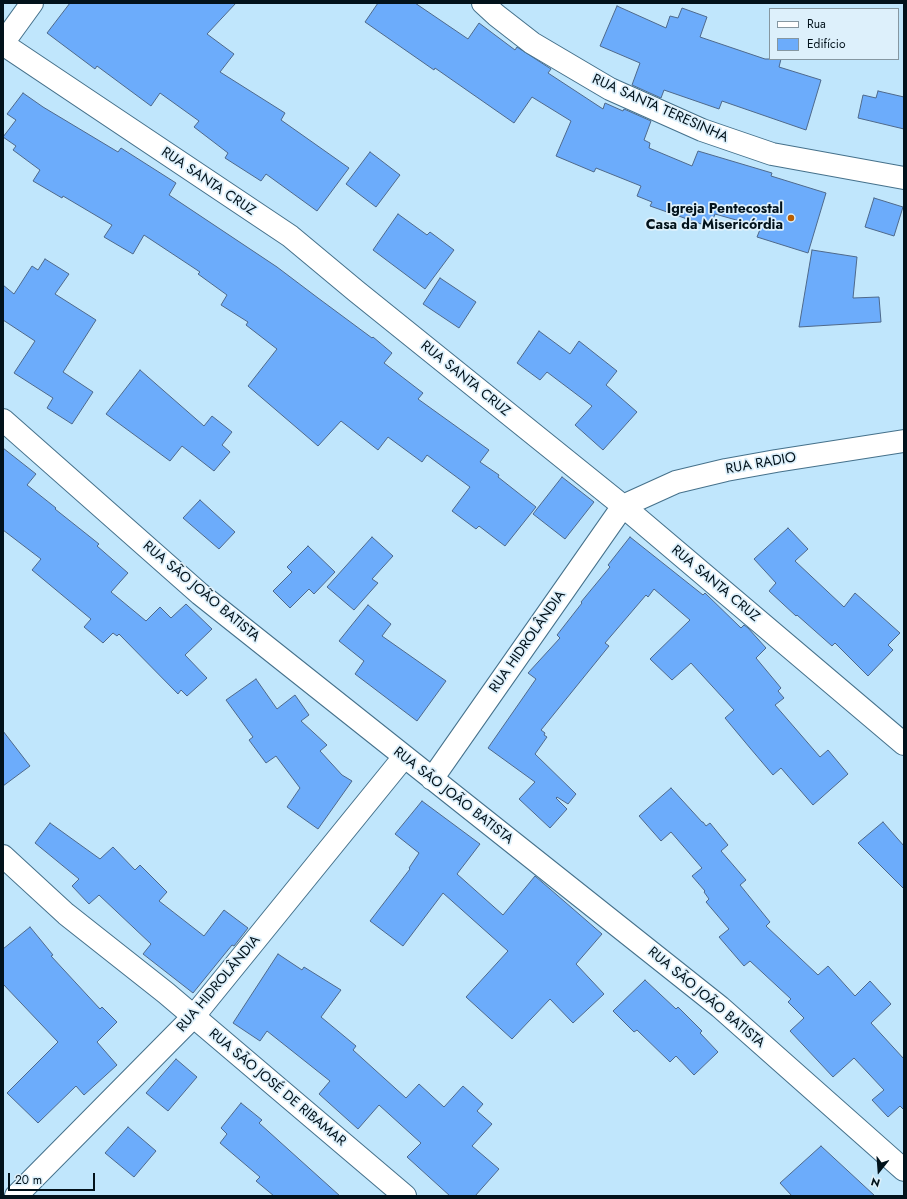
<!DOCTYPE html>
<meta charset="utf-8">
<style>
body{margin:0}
#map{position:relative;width:907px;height:1199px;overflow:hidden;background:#c0e6fc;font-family:Jost,sans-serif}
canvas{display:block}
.frame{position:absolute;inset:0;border:4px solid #02121b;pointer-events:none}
.legend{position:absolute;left:769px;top:8px;width:130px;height:52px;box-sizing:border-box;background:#ddf0fb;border:1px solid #8597a1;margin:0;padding:5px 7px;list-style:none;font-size:12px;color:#02121b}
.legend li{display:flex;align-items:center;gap:8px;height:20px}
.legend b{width:20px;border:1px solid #8597a1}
.north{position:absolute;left:859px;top:1151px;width:40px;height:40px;-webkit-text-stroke:3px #ddf0fb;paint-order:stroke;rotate:197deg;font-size:11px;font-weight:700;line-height:16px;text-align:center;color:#02121b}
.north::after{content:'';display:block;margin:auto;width:14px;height:18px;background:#02121b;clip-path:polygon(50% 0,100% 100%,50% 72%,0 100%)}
.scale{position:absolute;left:8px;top:1173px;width:87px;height:18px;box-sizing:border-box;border:2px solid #02121b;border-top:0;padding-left:5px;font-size:12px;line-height:14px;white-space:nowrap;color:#02121b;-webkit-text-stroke:3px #ddf0fb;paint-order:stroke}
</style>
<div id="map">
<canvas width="907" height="1199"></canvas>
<div class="frame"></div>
<ul class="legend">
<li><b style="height:5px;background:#fff"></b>Rua</li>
<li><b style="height:11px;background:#6cacfb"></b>Edifício</li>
</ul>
<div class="north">N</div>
<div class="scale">20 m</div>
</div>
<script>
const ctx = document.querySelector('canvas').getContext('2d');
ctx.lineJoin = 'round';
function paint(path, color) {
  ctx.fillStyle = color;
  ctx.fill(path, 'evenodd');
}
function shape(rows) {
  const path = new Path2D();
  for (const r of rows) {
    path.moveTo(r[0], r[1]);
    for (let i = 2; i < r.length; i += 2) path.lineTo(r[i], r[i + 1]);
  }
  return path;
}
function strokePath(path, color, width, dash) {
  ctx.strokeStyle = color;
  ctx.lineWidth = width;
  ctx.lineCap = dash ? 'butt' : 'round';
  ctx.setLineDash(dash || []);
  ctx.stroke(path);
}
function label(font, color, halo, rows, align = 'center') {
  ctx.font = font + ' Jost,sans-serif';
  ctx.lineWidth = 3.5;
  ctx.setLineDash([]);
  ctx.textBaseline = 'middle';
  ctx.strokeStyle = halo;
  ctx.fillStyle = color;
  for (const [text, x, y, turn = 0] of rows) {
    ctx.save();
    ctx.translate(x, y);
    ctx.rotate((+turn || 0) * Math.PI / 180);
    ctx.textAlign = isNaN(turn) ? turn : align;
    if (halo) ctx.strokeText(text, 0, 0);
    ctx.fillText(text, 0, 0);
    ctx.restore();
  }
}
const building = shape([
 [70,3,236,3,207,34,234,54,220,72,285,113,281,120,349,168,317,211,266,174,261,181,225,158,228,153,194,127,199,121,160,93,151,106,97,66,95,69,47,33,70,3],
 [378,3,415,3,468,39,479,23,515,50,517,47,551,69,548,73,603,109,605,103,623,111,624,109,651,121,644,140,650,143,649,148,692,166,698,151,772,173,771,176,826,193,808,253,757,237,761,227,715,214,710,227,650,206,652,202,637,196,641,186,596,168,594,172,556,156,571,121,532,97,514,123,435,68,434,70,365,22,378,3],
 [617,6,666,28,670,16,678,18,682,8,707,17,700,37,765,59,781,59,779,67,821,80,806,130,722,101,719,109,664,90,661,98,632,85,640,63,600,46,617,6],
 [878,91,904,97,904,129,858,118,863,95,876,98,878,91],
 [23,93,43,107,118,152,121,148,176,183,169,195,277,267,318,298,372,338,373,337,392,353,384,363,423,393,418,399,489,450,480,462,499,475,498,477,536,507,505,546,479,526,476,529,452,511,470,487,427,455,422,462,388,437,378,450,341,421,318,446,248,386,277,349,246,325,248,322,221,305,227,295,198,274,200,272,144,235,133,254,104,237,112,225,63,196,62,198,33,181,40,170,13,150,16,146,3,137,16,120,7,114,23,93],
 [370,152,400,175,376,207,346,184,370,152],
 [874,198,903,207,894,236,865,227,874,198],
 [398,214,427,235,430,232,454,250,425,289,373,250,398,214],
 [812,250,857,257,853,298,879,297,881,322,799,327,812,250],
 [45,259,69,274,55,294,96,320,63,372,93,392,72,424,47,408,53,398,14,373,35,341,3,320,3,285,14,294,32,266,38,270,45,259],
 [440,278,476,302,459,328,423,304,440,278],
 [539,331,570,354,579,341,617,371,606,385,637,412,603,450,575,425,592,406,547,372,540,380,517,363,539,331],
 [140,370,204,426,212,416,232,432,222,445,230,452,214,471,182,446,170,461,106,414,140,370],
 [3,448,36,474,27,485,56,508,55,509,99,544,97,546,128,573,111,592,146,621,160,607,171,618,186,604,212,629,185,655,207,678,187,696,181,690,178,694,119,634,117,636,113,633,103,643,84,627,91,619,32,570,41,559,3,530,3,448],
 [562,477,594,502,565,539,533,514,562,477],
 [200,500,235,532,219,549,183,518,200,500],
 [788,528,808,549,795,561,844,607,855,593,900,633,888,645,893,650,868,676,835,643,832,646,797,615,796,616,769,591,776,583,754,559,788,528],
 [372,537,393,556,372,579,378,583,354,610,327,587,372,537],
 [630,537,703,595,705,593,741,628,744,625,748,628,766,648,756,658,781,688,778,691,784,698,775,705,820,757,828,750,848,774,813,805,781,768,773,775,750,748,725,718,734,710,691,663,672,680,650,659,690,620,654,589,648,597,646,595,605,643,609,646,541,730,545,733,544,735,547,737,535,754,576,794,568,804,557,797,556,798,567,809,550,828,519,799,535,782,488,748,536,679,528,673,560,638,557,635,582,603,581,602,610,567,608,565,630,537],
 [308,546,335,572,314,594,309,589,290,608,273,591,292,572,287,567,308,546],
 [368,605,391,624,382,636,446,681,417,721,355,674,364,661,339,641,368,605],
 [256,679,277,709,295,695,309,715,301,721,327,745,320,751,342,775,352,781,318,829,287,807,300,788,276,756,266,763,249,740,253,737,226,700,256,679],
 [3,731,30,766,3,786,3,731],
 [671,788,702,822,703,822,706,826,710,823,728,845,721,851,746,880,740,885,770,922,766,926,818,975,828,966,855,996,870,981,891,1004,871,1023,904,1059,904,1110,900,1106,888,1117,872,1100,884,1090,854,1058,833,1077,790,1031,804,1018,788,1002,791,999,750,961,744,966,719,937,729,929,706,902,709,899,704,892,705,891,692,876,702,868,671,832,661,841,639,816,671,788],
 [422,801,480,844,457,874,503,915,535,876,602,934,576,964,604,994,573,1023,550,999,512,1039,466,997,508,951,443,893,403,946,370,921,410,869,409,868,419,853,395,834,422,801],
 [883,822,904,846,904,889,858,843,883,822],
 [50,823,100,859,113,847,135,870,140,865,167,892,159,901,204,936,224,910,248,928,234,946,232,945,193,993,143,954,151,944,99,895,89,904,72,886,79,879,35,843,50,823],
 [30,927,53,955,51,956,100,1009,102,1007,117,1022,97,1042,117,1065,84,1095,76,1086,38,1123,7,1093,58,1042,3,984,3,949,30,927],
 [278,954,302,970,304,967,341,990,321,1017,356,1046,353,1050,406,1098,419,1084,444,1107,463,1086,483,1104,477,1111,492,1124,472,1146,499,1169,475,1196,450,1196,407,1157,421,1143,379,1105,358,1129,319,1094,330,1081,267,1031,260,1041,233,1023,278,954],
 [645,980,676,1009,678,1007,702,1031,700,1033,718,1052,694,1075,676,1056,670,1062,637,1030,634,1032,613,1011,645,980],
 [176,1059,197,1077,168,1111,146,1093,176,1059],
 [241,1103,262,1120,259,1123,340,1196,274,1196,256,1181,260,1177,220,1143,227,1134,221,1128,241,1103],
 [128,1127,156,1151,134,1177,105,1153,128,1127],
 [821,1146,875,1196,792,1196,780,1183,821,1146]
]);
paint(building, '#6cacfb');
strokePath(building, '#4e698b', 1);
const minor = shape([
 [483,3,496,15,532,43,610,89,702,130,772,154,904,178],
 [3,43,32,3],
 [3,44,290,236,356,291,623,506,904,744],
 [3,420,200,594,720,1007,904,1170],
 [432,779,623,506,676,482,726,470,776,461,904,441],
 [3,856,66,914,166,993,405,1196],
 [16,1196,193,1017,404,757]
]);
strokePath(minor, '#45718b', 24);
strokePath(minor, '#fff', 22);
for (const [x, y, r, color] of [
 [791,218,4,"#b95e02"]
]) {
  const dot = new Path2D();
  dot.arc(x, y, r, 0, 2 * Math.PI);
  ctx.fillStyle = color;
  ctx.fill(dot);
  strokePath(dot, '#ddf0fb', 1.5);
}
label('14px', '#02121b', '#ddf0fb', [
 ["RUA SANTA TERESINHA",660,109,24],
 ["RUA SANTA CRUZ",208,182,34],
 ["RUA SANTA CRUZ",465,379,39],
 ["RUA RADIO",761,464,-10],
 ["RUA SANTA CRUZ",715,584,40],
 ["RUA SÃO JOÃO BATISTA",201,592,40],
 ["RUA HIDROLÂNDIA",528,642,-55],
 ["RUA SÃO JOÃO BATISTA",453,796,38],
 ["RUA HIDROLÂNDIA",219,984,-50],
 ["RUA SÃO JOÃO BATISTA",706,998,40],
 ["RUA SÃO JOSÉ DE RIBAMAR",277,1088,40]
]);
label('bold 14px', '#02121b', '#ddf0fb', [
 ["Igreja Pentecostal",783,210],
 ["Casa da Misericórdia",783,226]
], 'right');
</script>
